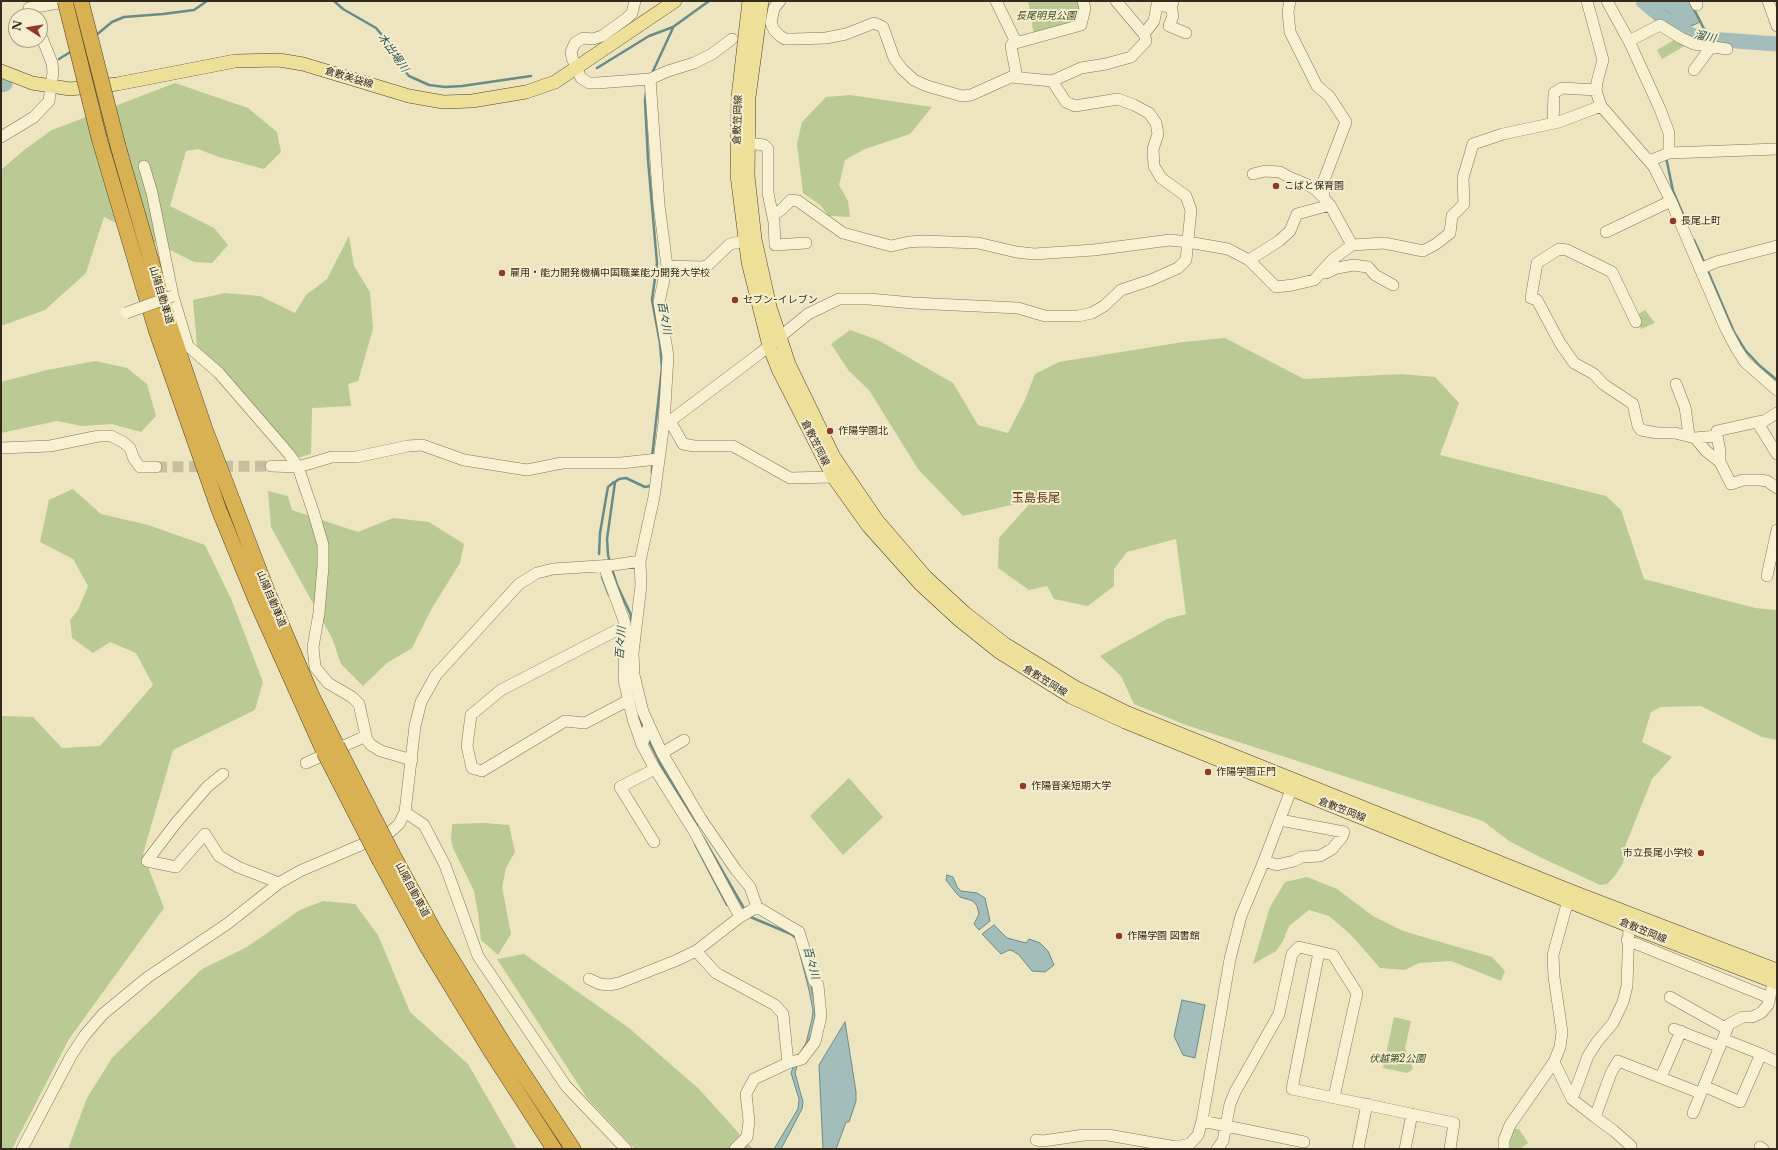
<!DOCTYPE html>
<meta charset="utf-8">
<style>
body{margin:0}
#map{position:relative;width:1778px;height:1150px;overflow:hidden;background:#ece5c0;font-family:"Libre Baskerville",serif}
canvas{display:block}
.frame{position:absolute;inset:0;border:2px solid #342b1d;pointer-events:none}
.north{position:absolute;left:8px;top:8px;width:40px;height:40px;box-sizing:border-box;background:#f4eecf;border:1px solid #a7a088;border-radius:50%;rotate:282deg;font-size:11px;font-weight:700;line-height:16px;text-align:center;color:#342b1d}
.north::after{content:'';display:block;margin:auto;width:14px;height:18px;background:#90392b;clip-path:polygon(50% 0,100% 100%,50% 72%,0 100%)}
</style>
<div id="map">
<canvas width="1778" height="1150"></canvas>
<div class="frame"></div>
<div class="north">N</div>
</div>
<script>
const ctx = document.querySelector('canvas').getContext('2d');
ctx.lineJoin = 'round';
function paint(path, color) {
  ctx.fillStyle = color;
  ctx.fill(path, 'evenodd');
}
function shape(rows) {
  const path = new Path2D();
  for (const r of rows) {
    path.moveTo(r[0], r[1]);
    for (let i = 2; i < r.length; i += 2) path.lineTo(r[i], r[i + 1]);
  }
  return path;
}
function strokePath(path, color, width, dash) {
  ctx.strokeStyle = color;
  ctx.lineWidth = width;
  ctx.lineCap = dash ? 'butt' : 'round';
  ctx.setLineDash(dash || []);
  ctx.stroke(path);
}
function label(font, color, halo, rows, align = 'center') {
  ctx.font = font + ' "Libre Baskerville","Noto Sans JP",serif';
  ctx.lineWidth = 4;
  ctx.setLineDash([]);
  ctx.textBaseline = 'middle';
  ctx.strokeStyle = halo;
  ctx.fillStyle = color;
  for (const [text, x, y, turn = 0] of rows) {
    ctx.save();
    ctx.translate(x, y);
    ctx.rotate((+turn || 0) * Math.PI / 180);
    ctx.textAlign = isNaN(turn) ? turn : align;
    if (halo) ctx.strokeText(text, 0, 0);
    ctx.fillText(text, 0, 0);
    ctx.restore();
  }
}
paint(shape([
 [1028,1,1080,1,1082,10,1078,23,1034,35],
 [1674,40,1686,45,1662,59,1657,50],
 [175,83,248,108,277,132,281,152,264,169,219,157,198,149,186,151,170,206,214,228,228,245,212,263,194,262,104,217,86,273,45,310,1,326,1,170,24,150,52,130],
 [850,95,932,107,910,134,865,149,845,160,839,185,848,201,850,217,829,216,820,205,803,193,797,144,802,122,826,97],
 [349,236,354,266,370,292,373,329,358,381,348,384,351,406,312,408,311,454,293,459,219,368,197,346,193,300,225,293,260,296,295,313,306,295,327,279],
 [1645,310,1655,323,1641,329,1637,315],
 [850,330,878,340,953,383,978,425,1008,433,1025,400,1035,374,1059,362,1183,342,1225,338,1304,379,1401,374,1435,377,1459,403,1440,455,1606,496,1621,510,1644,579,1755,608,1777,610,1777,740,1762,737,1701,706,1661,707,1651,712,1642,742,1672,757,1652,779,1626,844,1623,863,1615,876,1607,884,1600,885,1540,857,1509,841,1483,821,1186,725,1134,704,1121,676,1100,656,1167,619,1186,614,1176,539,1127,552,1114,569,1114,586,1088,606,1054,599,1047,586,1029,590,998,568,999,538,1033,500,963,516,918,469,869,390,849,371,831,344],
 [96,361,127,368,147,384,156,416,141,432,112,424,82,426,57,421,1,433,1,382,47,370],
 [73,489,101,514,148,525,205,545,232,601,263,682,255,710,173,750,143,854,164,908,69,1039,12,1149,1,1149,1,716,33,717,62,748,100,746,153,685,136,653,110,642,93,653,72,638,70,620,78,610,88,586,73,559,40,542,49,500],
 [268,491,288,496,292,510,358,532,393,518,429,522,464,544,460,563,432,608,412,648,387,663,363,686,341,664,332,638,271,527],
 [849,778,883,817,843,855,810,816],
 [484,823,509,825,515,852,506,868,502,887,511,934,498,955,481,940,478,913,474,891,453,848,451,839,452,824],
 [1307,877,1337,889,1373,916,1403,931,1492,957,1505,971,1501,981,1451,961,1419,963,1405,970,1380,968,1351,935,1329,916,1309,910,1289,926,1283,941,1276,951,1253,964,1270,907,1285,882],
 [323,901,355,904,378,935,410,1012,468,1064,517,1149,68,1149,87,1098,112,1058,202,969,247,947,300,910],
 [524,954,629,1028,699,1089,753,1149,635,1149,587,1098,497,959],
 [1394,1017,1411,1021,1405,1048,1413,1069,1407,1073,1383,1068],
 [1514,1129,1519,1129,1528,1143,1520,1149,1508,1149]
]), '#bbc994');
const water = shape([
 [1652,1,1689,1,1700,22,1689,27,1652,1],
 [947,875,953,877,957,887,961,891,977,893,985,898,990,921,979,930,974,924,979,914,977,906,973,901,960,897,957,894,946,880,947,875],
 [994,925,1007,938,1026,943,1029,939,1040,943,1048,951,1054,965,1045,972,1032,971,1019,955,1013,951,1009,950,1001,954,982,934,994,925],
 [798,947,805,962,811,986,815,1004,815,1017,812,1033,799,1059,795,1073,803,1102,802,1109,781,1149,774,1149,798,1109,799,1099,791,1073,796,1059,806,1043,812,1019,813,1010,809,990,798,947],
 [1182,1000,1205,1005,1195,1058,1183,1055,1174,1036,1182,1000],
 [845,1022,856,1092,856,1101,849,1122,846,1122,836,1149,823,1149,819,1065,845,1022]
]);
paint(water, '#a3beba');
strokePath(water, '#6a8b88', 1);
strokePath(shape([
 [334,1,343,9,376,28,387,41,398,63,409,76,429,85,445,87,462,86,531,76],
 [1693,7,1709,39],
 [95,36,112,22,124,17,163,14,194,10,207,1],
 [59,59,72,51],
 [597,68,649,36,673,27,709,1],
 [653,71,673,28],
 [646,92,645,101,648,160,657,263,652,300,660,343,662,368,652,457],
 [1666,157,1673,191,1685,219],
 [1694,240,1705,264],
 [1707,269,1734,332,1745,350,1760,366,1777,380],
 [652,473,652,462],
 [599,554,600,533,606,498,608,487,614,482],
 [610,562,608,555,607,539,615,482,619,479,626,478,645,487,650,486,651,484],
 [612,569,617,585,631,615,630,628],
 [602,577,609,595],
 [635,706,644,729],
 [648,739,662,767,697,825],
 [703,837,745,910],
 [695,844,727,905],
 [748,916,791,934,796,938]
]), '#6a8b88', 2.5);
strokePath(shape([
 [1643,1,1662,17,1691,35,1709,39,1777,44],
 [1,85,5,84]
]), '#a3beba', 15);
strokePath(shape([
 [156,467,271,466]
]), '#c7c09f', 11, [11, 5.5]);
const minor = shape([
 [635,1,632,13,627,18,602,36,593,39,583,38,575,43,571,52,572,58,581,78,589,83,597,83,650,79,668,71,694,63,712,54,732,39],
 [996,1,1016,42],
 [1587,1,1603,60,1597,82,1596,91,1601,106,1654,167,1671,201,1726,329,1736,348,1745,362,1777,390],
 [1607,1,1629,41,1660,109,1669,133,1669,153],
 [1695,1,1697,5],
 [1768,1,1777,26],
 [1173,2,1171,7,1173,16,1169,26,1186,33],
 [29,8,71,1],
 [1144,34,1154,21,1157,5,1171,7],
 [1629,41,1660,25,1681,38,1694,44,1727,49],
 [1694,70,1711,47],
 [1017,78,1011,46,1012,44,1081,25,1085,8,1083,1],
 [650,79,659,205,667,266,659,302,668,356,664,423,654,497,640,561,641,585,633,653,634,675,643,712,662,753,684,740],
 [1052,81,1081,68,1106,64,1131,57,1146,41,1144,34,1116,1],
 [1553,123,1554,93,1562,88,1596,90],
 [1,137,34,117,49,101,53,72,52,63,40,33],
 [748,143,764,145,768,149,768,193,774,222,775,245,806,243],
 [1649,161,1669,153,1777,149],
 [144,166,152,193,173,296,188,346,219,373,289,454,298,467,314,514,323,545,323,566,319,613,313,647,315,667,328,683,352,697,359,704,367,740,371,745,381,751,412,760],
 [1253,174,1265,171,1280,172,1289,177,1308,185,1316,190,1324,198],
 [1330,205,1352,245],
 [773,215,781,210,791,200,798,201,843,233,891,246,909,242,923,241,978,243,1016,252,1034,254,1094,250,1170,240,1188,242,1228,249,1249,260,1276,287,1293,285,1314,280,1333,259,1352,245,1384,243,1423,251,1436,244,1450,233,1452,216,1464,204,1463,178,1473,144,1503,134,1559,122,1601,106],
 [1606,232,1671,201],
 [1249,260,1279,241,1290,231,1297,214,1330,205,1324,198,1324,180,1346,122,1329,96,1317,86,1290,32,1288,12,1290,1],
 [667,266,702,267,708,265,730,244,744,241],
 [1700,269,1716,262,1777,246],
 [1321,273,1326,273,1337,268,1354,265,1360,266,1368,267,1375,275,1393,285],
 [1636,322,1612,272,1567,250,1559,249,1537,263,1531,298,1537,300,1560,343,1574,363,1594,374,1603,384,1633,404,1638,426,1641,430,1657,433,1675,433,1695,438,1717,436,1717,431,1757,422,1777,454],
 [1676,384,1685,407,1689,435],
 [670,421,683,444,694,446,733,446,790,478,833,477],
 [1757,422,1764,421,1777,413],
 [664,423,670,421,759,354,808,314,839,299,869,299,913,303,1018,308,1045,316,1078,316,1092,313,1104,306,1121,290,1151,280,1178,268,1186,260,1191,210,1186,196,1161,178,1154,166,1153,149,1158,134,1156,123,1149,113,1134,105,1118,99,1075,106,1066,102,1052,81,1011,77,971,95,962,96,927,86,914,80,902,69,894,58,883,27,874,23,846,34,826,38,794,39,785,39,780,36,774,30,771,23,774,8,780,1],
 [1717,436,1720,451,1720,462],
 [1695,438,1706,451,1720,462,1731,484,1743,480,1760,480,1767,481,1777,488],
 [1,448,50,446,99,436,111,436,123,442,130,448,134,459,140,467,156,467],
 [271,466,298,467,332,457,356,457,408,446,422,445,464,460,527,470,562,463,621,463,658,459],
 [606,565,606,572,625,623,624,680,633,719,642,745],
 [1767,576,1777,530],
 [625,627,619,629,501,690,471,715,467,746,472,768,482,771,565,721,585,723,629,700],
 [649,725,642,745,655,769,694,831,740,917],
 [662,753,701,819,736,870,750,887,757,907,799,932,814,981,818,985,821,1016,815,1042,802,1059,788,1063,754,1079,746,1094,749,1121,747,1137,735,1149],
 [306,763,366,736],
 [223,774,208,786,176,823,147,861,176,867,205,834,219,856,238,867,279,883],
 [405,812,424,825,445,865,478,956,566,1086,626,1149],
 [654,842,620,787,655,769],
 [1264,861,1277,865,1294,861,1302,857,1320,856,1332,849,1342,837,1344,832,1280,820],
 [1627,940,1770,998],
 [696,951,716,973,775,1005,783,1014,788,1063],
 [1319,952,1292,1089,1454,1123,1450,1149],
 [589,979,600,984,609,985,619,983,675,961,696,951,740,917,757,907],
 [1670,997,1727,1029],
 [1674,1029,1720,1047],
 [1723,1039,1761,1054],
 [1554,1062,1572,1099,1595,1117,1611,1073,1618,1061,1700,1093],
 [1661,1077,1681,1031],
 [1704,1086,1740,1102,1761,1054,1777,1062],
 [1572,1099,1588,1056,1597,1042,1613,1023,1623,1002,1627,986,1629,926],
 [1693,1113,1729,1024,1743,1017,1752,1017,1761,1013,1768,1005,1775,975],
 [1595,1117,1614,1131,1631,1146],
 [1202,1121,1304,1142],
 [1036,1140,1043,1141,1084,1135,1108,1135,1176,1147,1190,1144,1198,1135,1202,1121,1230,959,1241,916,1264,861,1294,782],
 [1760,1147,1763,1149],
 [22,1149,71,1056,85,1035,103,1014,148,977,227,924,279,883,300,871,389,833,399,824,405,812,415,726,421,702,436,675,519,584,537,573,553,569,614,565,640,561],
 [1217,1149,1223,1141,1230,1104,1235,1092,1279,1014,1292,954,1299,947,1333,955,1357,993,1334,1097],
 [1358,1149,1367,1104],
 [1405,1149,1412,1114],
 [1504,1149,1504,1140,1510,1125,1554,1062,1560,1047,1562,1032,1554,977,1553,955,1570,893]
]);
const major = shape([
 [749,1,738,97,737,175,748,262,769,346,778,369,833,477,868,526,920,584,959,620,999,652,1071,697,1125,722,1629,926,1777,983],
 [762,1,749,97,748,176,755,239,770,307,789,364,834,457,877,520,926,577,965,613,1005,644,1075,687,1128,713,1571,891,1777,970],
 [1,71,32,83,70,89,117,84,235,61,279,60,303,64,409,96,443,102,472,101,526,92,555,82,675,1]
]);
const highway = shape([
 [99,138,156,330,219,510,255,598,324,752],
 [118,146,170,326,205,429,268,593,311,694,337,746],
 [393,855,436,934,505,1046,573,1149],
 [380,861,426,945,492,1053,554,1149]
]);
strokePath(minor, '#847659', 12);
strokePath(major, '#51432d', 14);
strokePath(highway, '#51432d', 16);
strokePath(minor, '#f7f1d2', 11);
strokePath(major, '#eee098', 13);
strokePath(highway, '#d9b152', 15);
const minorBridge = shape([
 [126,313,173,296]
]);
const highwayBridge = shape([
 [65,1,99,138],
 [81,1,118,146],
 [337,746,393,855],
 [324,752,380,861]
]);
strokePath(minorBridge, '#847659', 12, []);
strokePath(highwayBridge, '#51432d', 16, []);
strokePath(minorBridge, '#f7f1d2', 11);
strokePath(highwayBridge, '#d9b152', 15);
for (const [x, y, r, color] of [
 [1276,186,4,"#90392b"],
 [1673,221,4,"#90392b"],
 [502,273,4,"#90392b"],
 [735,300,4,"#90392b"],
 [830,431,4,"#90392b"],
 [1208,772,4,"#90392b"],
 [1023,786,4,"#90392b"],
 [1701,853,4,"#90392b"],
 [1119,936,4,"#90392b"]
]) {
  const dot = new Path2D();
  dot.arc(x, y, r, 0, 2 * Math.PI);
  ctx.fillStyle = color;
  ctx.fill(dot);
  strokePath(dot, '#f4eecf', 1.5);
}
label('italic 10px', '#3e5024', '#f4eecf', [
 ["長尾明見公園",1046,16],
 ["伏越第2公園",1397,1059]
]);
label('10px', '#342b1d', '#f4eecf', [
 ["倉敷美袋線",349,78,17],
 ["倉敷笠岡線",738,120,-88],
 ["山陽自動車道",161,295,73],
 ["倉敷笠岡線",815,443,63],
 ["山陽自動車道",271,599,67],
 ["倉敷笠岡線",1045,681,32],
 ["倉敷笠岡線",1342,810,21],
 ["山陽自動車道",412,890,62],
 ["倉敷笠岡線",1643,931,22]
]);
label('10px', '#342b1d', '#f4eecf', [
 ["こばと保育園",1284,186],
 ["長尾上町",1681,221],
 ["雇用・能力開発機構中国職業能力開発大学校",510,273],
 ["セブン-イレブン",743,300],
 ["作陽学園北",838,431],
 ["作陽学園正門",1216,772],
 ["作陽音楽短期大学",1031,786],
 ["市立長尾小学校",1693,853,"right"],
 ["作陽学園 図書館",1127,936]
], 'left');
label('italic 11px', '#2c5053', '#f4eecf', [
 ["溜川",1705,37,12],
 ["木出場川",393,53,55],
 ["百々川",664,318,80],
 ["百々川",621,643,-86],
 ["百々川",811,963,75]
]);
label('12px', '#5f341e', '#f4eecf', [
 ["玉島長尾",1036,499]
]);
</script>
